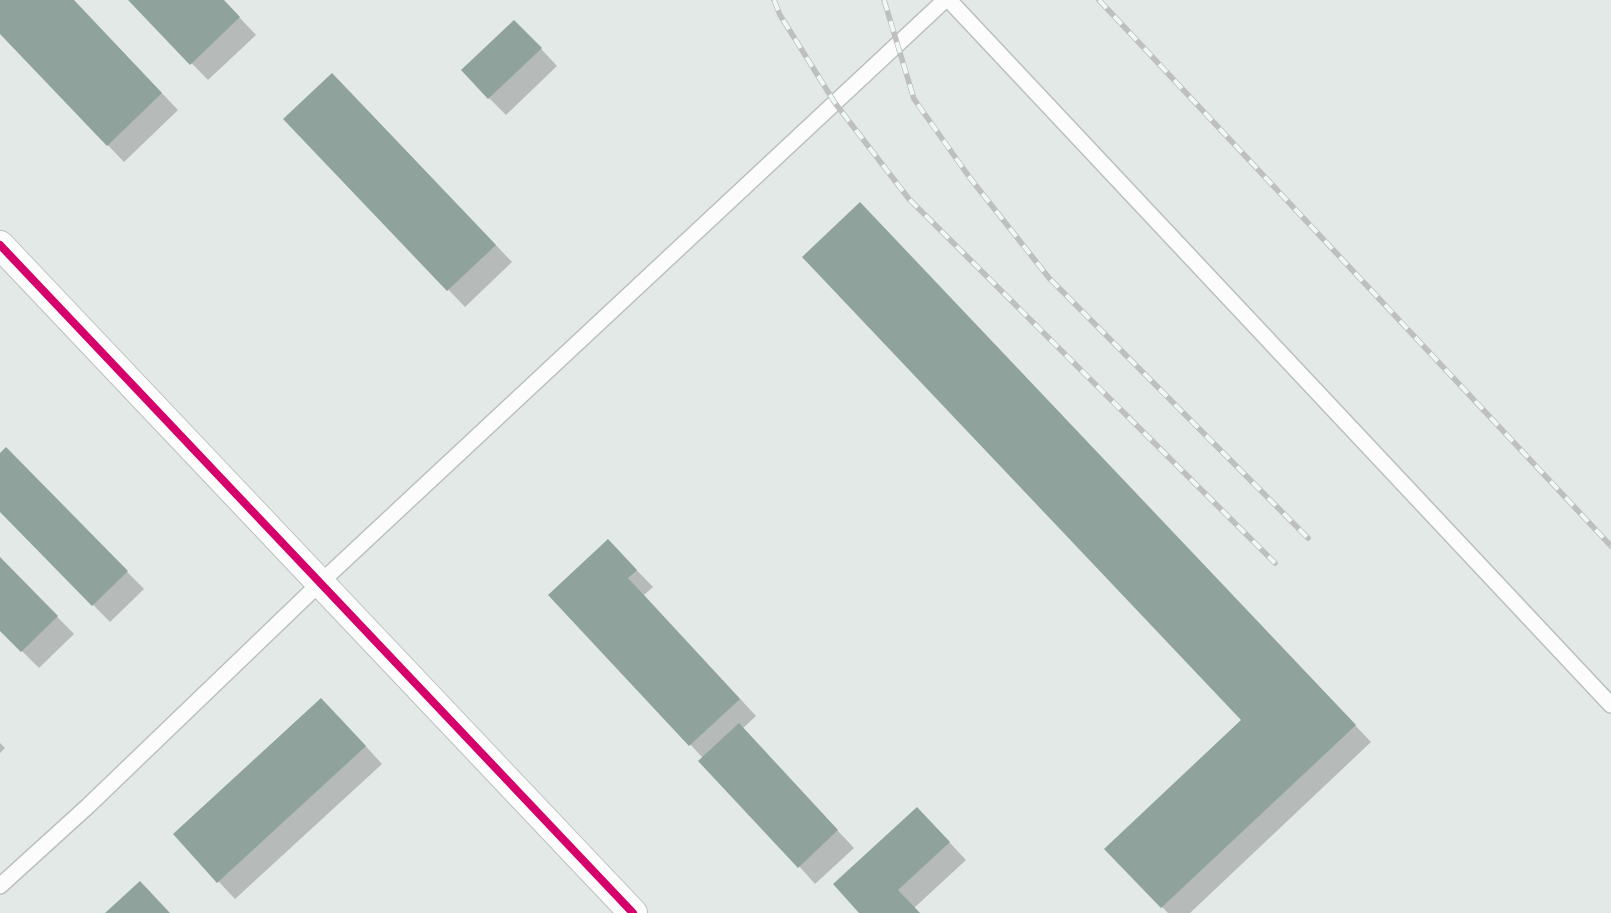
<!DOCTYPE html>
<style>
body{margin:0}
canvas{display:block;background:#e3e9e6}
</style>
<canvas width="1611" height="913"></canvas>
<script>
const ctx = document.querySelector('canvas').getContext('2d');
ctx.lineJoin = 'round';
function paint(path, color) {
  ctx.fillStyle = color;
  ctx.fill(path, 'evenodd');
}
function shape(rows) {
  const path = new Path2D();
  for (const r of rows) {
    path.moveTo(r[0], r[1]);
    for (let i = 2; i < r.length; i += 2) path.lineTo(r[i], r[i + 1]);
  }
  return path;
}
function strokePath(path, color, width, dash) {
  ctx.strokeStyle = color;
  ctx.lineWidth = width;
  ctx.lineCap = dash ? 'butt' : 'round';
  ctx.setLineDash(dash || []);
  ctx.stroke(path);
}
paint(shape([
 [0,0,73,0,178,110,124,162,0,32],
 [130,0,223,0,256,35,208,80],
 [531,38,557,66,506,115,489,98],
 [349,91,512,262,465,307,285,119],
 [877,221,1371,742,1190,913,1168,913,1106,849,1243,720],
 [6,449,144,589,110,622,0,510,0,455],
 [0,558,74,634,39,668,0,629],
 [625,558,653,587,644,595,756,716,742,729,854,848,815,884,703,758,550,595],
 [338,716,382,764,235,899,174,834],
 [0,743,5,748,0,753],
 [933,825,966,860,914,908,919,913,861,913]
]), '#0003');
paint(shape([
 [0,0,74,0,162,93,107,146,0,34],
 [128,0,224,0,240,17,190,65],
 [514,20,542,48,488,99,461,70],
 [332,73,496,245,447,291,283,119],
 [860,202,1356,725,1161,908,1104,849,1241,720,802,257],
 [6,447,128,571,92,606,0,512,0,453],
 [608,539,637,570,628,578,740,699,689,746,548,595],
 [0,557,58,616,21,652,0,631],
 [321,698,366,746,217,883,173,834],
 [739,723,838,830,798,868,698,761],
 [917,807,950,842,898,890,920,913,859,913,833,884],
 [140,881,170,913,105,913]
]), '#8fa29b');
const service = shape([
 [949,0,1611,705],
 [0,886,88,806,320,583,945,0]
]);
const minor = shape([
 [0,245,633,913]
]);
strokePath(service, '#bbc0bd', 18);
strokePath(minor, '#bbc0bd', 30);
strokePath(service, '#fbfcfb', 15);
strokePath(minor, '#fbfcfb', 28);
const rail = shape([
 [774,0,780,15,835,103,909,199,1275,563],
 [884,0,914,99,970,178,1049,278,1308,538],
 [1099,0,1611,546]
]);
strokePath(rail, '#bebfbf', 5.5);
strokePath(rail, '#eef9f4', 4, [11]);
strokePath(shape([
 [0,245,633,913]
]), '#d6006c', 8);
</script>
